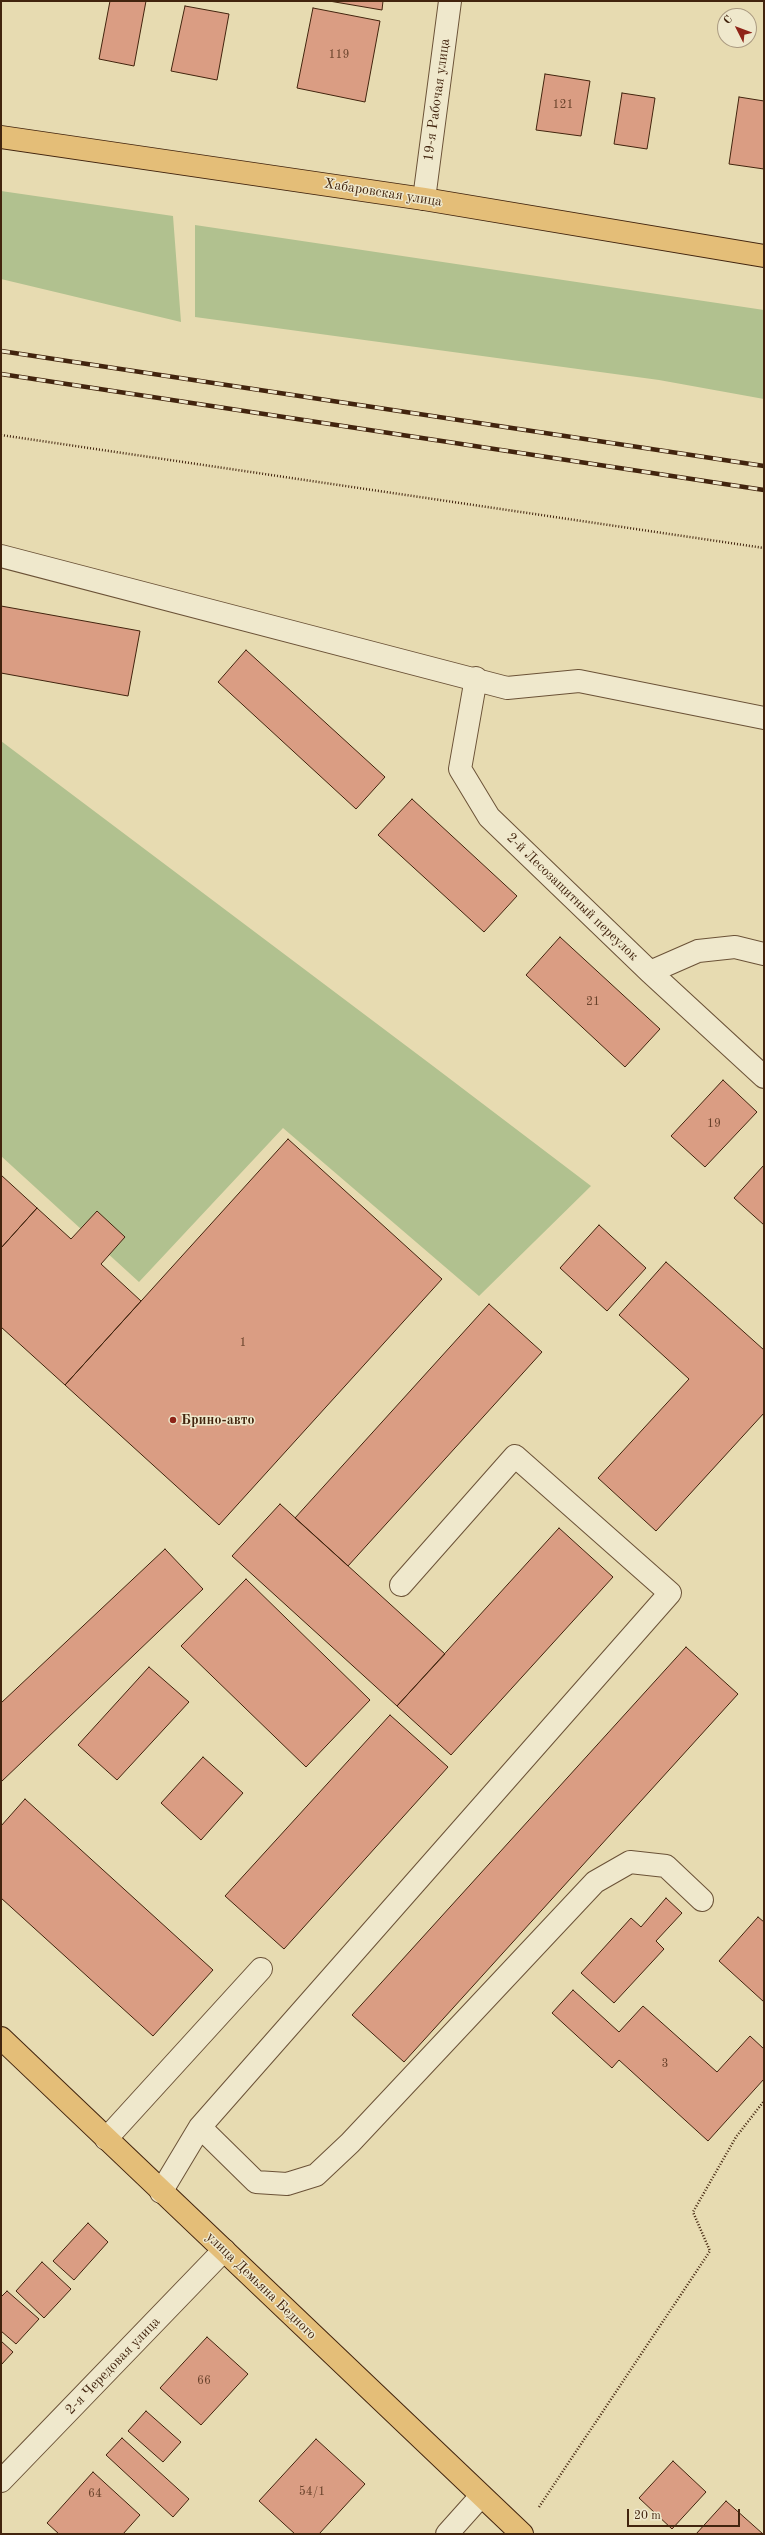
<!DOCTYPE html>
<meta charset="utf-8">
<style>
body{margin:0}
#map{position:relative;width:765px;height:2535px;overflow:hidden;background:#e7dbb1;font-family:"Old Standard TT",serif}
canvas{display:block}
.frame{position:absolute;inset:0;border:2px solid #42240e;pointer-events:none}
.north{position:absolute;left:717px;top:8px;width:40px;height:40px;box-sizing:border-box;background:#efe8cc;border:1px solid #aa9a80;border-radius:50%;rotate:312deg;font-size:11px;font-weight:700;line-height:16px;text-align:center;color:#42240e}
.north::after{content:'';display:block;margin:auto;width:14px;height:18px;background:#8f2418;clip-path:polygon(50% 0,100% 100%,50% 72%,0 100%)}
.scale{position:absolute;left:627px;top:2509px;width:113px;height:18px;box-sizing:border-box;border:2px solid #42240e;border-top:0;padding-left:5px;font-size:12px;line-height:14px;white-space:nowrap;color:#42240e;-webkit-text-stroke:3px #efe8cc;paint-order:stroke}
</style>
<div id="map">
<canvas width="765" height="2535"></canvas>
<div class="frame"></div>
<div class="north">С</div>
<div class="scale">20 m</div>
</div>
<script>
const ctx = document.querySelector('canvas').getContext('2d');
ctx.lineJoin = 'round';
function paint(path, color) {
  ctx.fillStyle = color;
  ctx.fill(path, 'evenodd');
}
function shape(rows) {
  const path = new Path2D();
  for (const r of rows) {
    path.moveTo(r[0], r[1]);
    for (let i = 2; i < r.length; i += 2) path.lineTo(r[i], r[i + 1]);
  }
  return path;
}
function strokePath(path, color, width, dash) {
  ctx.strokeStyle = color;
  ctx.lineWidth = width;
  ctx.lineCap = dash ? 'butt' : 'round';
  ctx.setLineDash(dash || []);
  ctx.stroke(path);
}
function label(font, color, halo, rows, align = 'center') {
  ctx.font = font + ' "Old Standard TT",serif';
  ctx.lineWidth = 3;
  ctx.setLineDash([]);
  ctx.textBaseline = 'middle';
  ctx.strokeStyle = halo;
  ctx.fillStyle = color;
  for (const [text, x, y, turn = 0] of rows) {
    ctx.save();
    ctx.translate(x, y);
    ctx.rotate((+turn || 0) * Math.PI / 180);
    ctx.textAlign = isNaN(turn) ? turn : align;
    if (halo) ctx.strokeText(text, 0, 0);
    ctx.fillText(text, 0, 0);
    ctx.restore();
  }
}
paint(shape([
 [1,191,173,216,181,322,1,279],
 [195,225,764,310,764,399,659,380,195,317],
 [1,741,433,1066,591,1186,479,1296,283,1128,139,1282,1,1156]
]), '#b1c18f');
const building = shape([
 [110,1,146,1,134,66,99,59,110,1],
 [329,1,383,1,382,10,329,1],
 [185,6,229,14,217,80,171,71,185,6],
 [313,8,380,21,365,102,297,88,313,8],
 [545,74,590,81,581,136,536,130,545,74],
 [622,93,655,98,647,149,614,144,622,93],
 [739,97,764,101,764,169,729,164,739,97],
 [1,606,140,631,128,696,1,673,1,606],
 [246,650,385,777,356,809,218,682,246,650],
 [412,799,517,896,484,932,378,835,412,799],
 [560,937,660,1029,625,1067,526,975,560,937],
 [723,1080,757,1112,705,1167,671,1136,723,1080],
 [288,1139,442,1279,219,1525,65,1385,288,1139],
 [764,1165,764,1225,734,1198,764,1165],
 [1,1175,37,1208,1,1248,1,1175],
 [37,1208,71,1239,97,1211,125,1237,101,1264,141,1301,65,1385,1,1327,1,1248,37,1208],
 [599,1225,646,1268,607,1311,560,1268,599,1225],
 [666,1262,764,1350,764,1413,656,1531,598,1478,689,1379,619,1315,666,1262],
 [489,1304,542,1352,348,1566,295,1518,489,1304],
 [280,1504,445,1654,397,1706,232,1556,280,1504],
 [559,1528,613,1577,451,1755,397,1706,559,1528],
 [165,1549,203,1589,1,1782,1,1703,165,1549],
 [246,1579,370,1700,306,1767,181,1646,246,1579],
 [686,1647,738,1694,404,2062,352,2015,686,1647],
 [149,1667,189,1702,117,1780,78,1745,149,1667],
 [390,1715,448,1767,284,1949,225,1896,390,1715],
 [203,1757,243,1793,201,1840,161,1803,203,1757],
 [25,1799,213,1970,153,2036,1,1898,1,1826,25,1799],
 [666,1898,682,1913,656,1941,664,1949,614,2003,581,1973,631,1918,641,1927,666,1898],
 [758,1917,764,1922,764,2002,719,1961,758,1917],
 [573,1990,619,2032,643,2006,717,2072,750,2036,764,2049,764,2079,708,2141,619,2060,612,2068,552,2013,573,1990],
 [88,2223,108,2242,74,2280,53,2261,88,2223],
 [42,2262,71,2289,44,2318,16,2291,42,2262],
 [7,2291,39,2319,16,2344,1,2331,1,2297,7,2291],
 [207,2337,248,2374,201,2425,160,2388,207,2337],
 [1,2341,13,2352,1,2365,1,2341],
 [146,2411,181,2442,163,2462,128,2431,146,2411],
 [122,2438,189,2499,173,2517,106,2455,122,2438],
 [316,2439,365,2484,319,2534,295,2534,259,2501,316,2439],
 [673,2461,706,2492,672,2529,639,2498,673,2461],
 [93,2472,140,2515,123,2534,59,2534,47,2523,93,2472],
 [726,2501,763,2534,696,2534,726,2501]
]);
paint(building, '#da9d83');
strokePath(building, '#42240e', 1);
const minor = shape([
 [424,199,450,1],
 [1,556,507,688,579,681,764,718],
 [476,678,460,769,489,817,650,972,764,1077],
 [650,972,698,951,735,947,764,954],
 [200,2127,256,2182,287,2184,316,2175,350,2143,595,1882,630,1862,666,1866,702,1900],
 [106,2139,261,1969],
 [161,2192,200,2127,670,1593,515,1456,401,1585],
 [1,2481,224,2250],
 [447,2534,481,2496]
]);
const major = shape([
 [1,137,424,199,764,256],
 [1,2038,522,2534]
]);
strokePath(minor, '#6b5237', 24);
strokePath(major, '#42240e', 24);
strokePath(shape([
 [1,435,764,548],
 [539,2507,710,2251,693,2212,736,2137,764,2101]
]), '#42240e', 2.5, [1, 2]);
strokePath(minor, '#efe8cc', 22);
strokePath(major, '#e4be78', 22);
const rail = shape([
 [1,351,764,466],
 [1,374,764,490]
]);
strokePath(rail, '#42240e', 4.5);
strokePath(rail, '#efe8cc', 3, [9]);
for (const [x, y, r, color] of [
 [173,1420,4,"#8f2418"]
]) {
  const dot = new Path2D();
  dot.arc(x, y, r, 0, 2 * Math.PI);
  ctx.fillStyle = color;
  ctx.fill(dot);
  strokePath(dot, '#efe8cc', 1.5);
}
label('12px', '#68422b', null, [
 ["119",339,55],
 ["121",563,105],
 ["21",593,1002],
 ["19",714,1124],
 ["1",243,1343],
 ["3",665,2064],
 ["66",204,2381],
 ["54/1",312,2492],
 ["64",95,2494]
]);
label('14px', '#42240e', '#efe8cc', [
 ["19-я Рабочая улица",437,100,-82],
 ["Хабаровская улица",383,193,9],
 ["2-й Лесозащитный переулок",572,897,44],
 ["улица Демьяна Бедного",261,2286,44],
 ["2-я Чередовая улица",113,2366,-46]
]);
label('bold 14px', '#42240e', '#efe8cc', [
 ["Брино-авто",181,1420]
], 'left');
</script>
